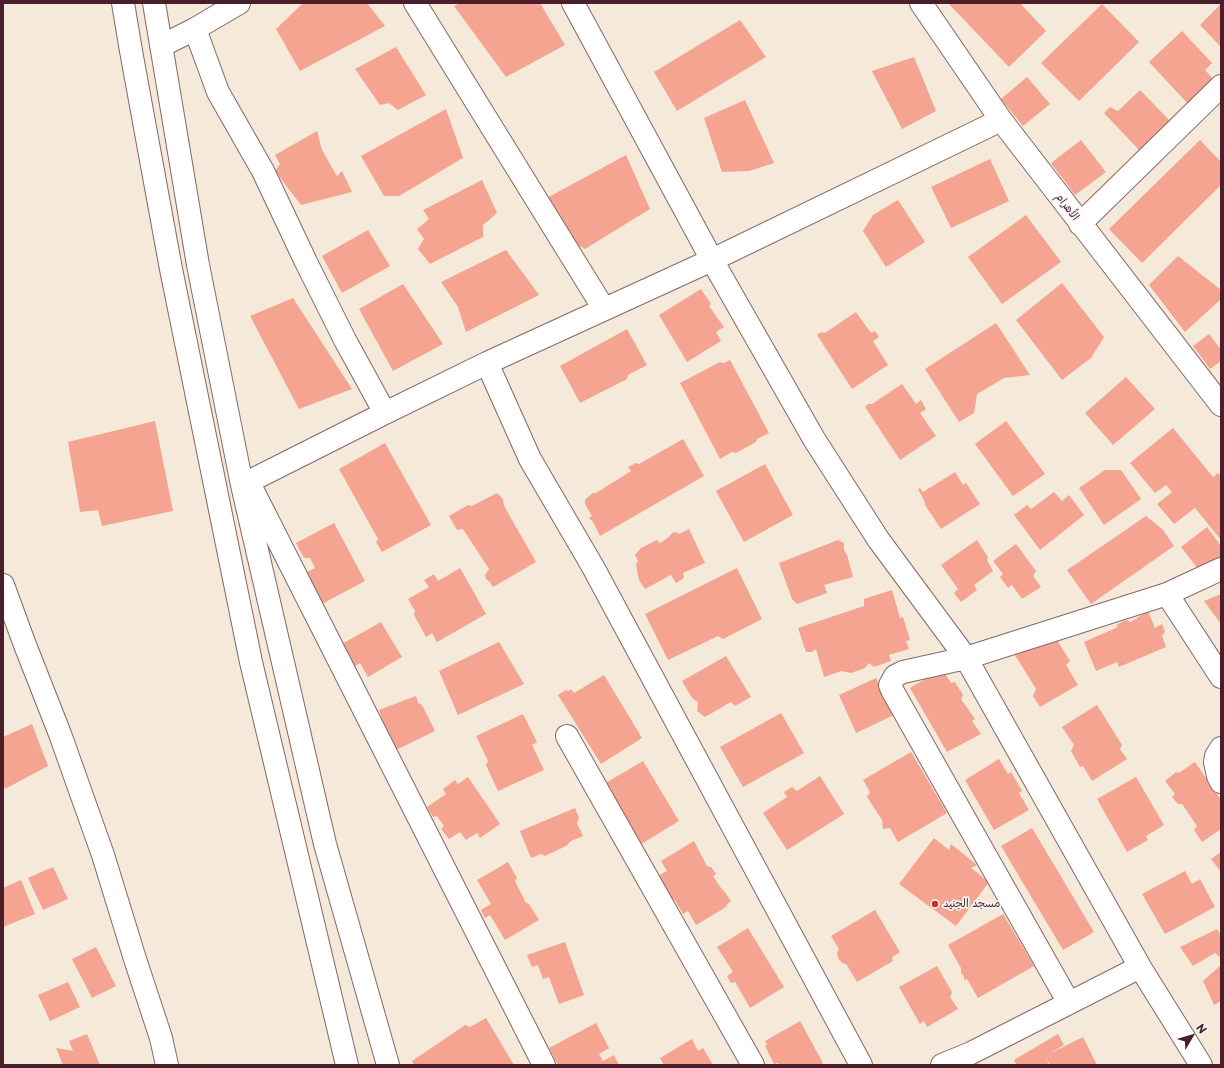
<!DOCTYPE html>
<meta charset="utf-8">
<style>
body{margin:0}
#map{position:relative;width:1224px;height:1068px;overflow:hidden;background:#f5e9d9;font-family:"Playpen Sans",sans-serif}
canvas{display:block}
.frame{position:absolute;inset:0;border:4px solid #4a1f2b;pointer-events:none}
.north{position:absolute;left:1172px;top:1016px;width:40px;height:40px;-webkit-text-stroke:3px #f6f6f2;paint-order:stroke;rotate:52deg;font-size:11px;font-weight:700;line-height:16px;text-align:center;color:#4a1f2b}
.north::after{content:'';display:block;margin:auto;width:14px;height:18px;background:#4a1f2b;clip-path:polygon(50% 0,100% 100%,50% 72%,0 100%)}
</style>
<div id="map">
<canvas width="1224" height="1068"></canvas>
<div class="frame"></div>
<div class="north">N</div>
</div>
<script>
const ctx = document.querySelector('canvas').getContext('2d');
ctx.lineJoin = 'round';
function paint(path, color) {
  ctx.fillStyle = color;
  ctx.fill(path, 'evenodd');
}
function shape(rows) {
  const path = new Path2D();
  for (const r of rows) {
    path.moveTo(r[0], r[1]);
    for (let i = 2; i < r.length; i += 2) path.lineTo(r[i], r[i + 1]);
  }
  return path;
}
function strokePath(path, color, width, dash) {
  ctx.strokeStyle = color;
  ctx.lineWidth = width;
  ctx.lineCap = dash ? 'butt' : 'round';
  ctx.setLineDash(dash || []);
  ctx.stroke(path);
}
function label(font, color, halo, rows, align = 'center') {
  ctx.font = font + ' "Playpen Sans","Playpen Sans Arabic",sans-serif';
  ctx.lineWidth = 3.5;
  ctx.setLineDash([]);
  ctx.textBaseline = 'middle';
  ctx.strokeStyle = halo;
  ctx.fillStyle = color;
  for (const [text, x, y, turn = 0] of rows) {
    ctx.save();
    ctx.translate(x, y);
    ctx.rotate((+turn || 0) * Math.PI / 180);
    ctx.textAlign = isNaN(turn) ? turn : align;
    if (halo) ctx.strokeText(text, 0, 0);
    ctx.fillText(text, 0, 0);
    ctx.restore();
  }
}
paint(shape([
 [303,3,367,3,385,26,300,71,276,29],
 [460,3,540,3,565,45,506,77,454,6],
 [948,3,1020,3,1046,31,1009,67],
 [1102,4,1139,42,1079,101,1041,63],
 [1221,4,1221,47,1200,25],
 [740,20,766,57,677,111,654,72],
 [1182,31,1212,63,1205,70,1215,81,1189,105,1149,62],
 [396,47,426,95,398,110,389,103,380,105,355,69],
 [914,57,936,111,902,129,872,71],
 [1027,77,1050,104,1023,126,1001,99],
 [1140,90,1170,121,1140,151,1104,113,1110,107,1118,111],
 [745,100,774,163,749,171,722,172,704,118],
 [446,109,463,158,399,196,384,196,361,156],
 [317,131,322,150,337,176,342,171,352,192,301,205,275,171,280,164,275,155],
 [1081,140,1106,172,1075,195,1051,163],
 [1200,140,1221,162,1221,185,1142,263,1109,229],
 [626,155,650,209,585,249,567,239,545,199],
 [990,159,1009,201,951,228,931,187],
 [482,180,497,213,483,225,483,237,430,264,418,249,424,239,417,229,429,219,423,210],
 [898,200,925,242,886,267,863,231,873,215],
 [1026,215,1061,262,1002,304,968,257],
 [368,230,390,266,342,293,322,256],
 [506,250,539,295,466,332,458,307,441,282],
 [1178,256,1221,290,1221,299,1185,332,1149,285],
 [1062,283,1104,337,1091,358,1062,380,1016,320],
 [403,284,443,344,393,371,359,309],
 [701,289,711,304,709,306,724,327,716,332,721,341,687,362,659,315],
 [293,298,352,389,299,409,250,316],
 [856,312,871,333,875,331,879,337,873,341,888,365,852,389,817,335,821,332,825,333],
 [996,323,1030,375,1004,378,977,394,974,413,959,422,925,369],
 [627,329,647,365,628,375,627,379,580,403,560,366],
 [1209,334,1221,350,1221,361,1210,369,1193,346],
 [730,360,769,433,757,439,756,442,736,453,732,452,720,459,680,383,720,362,724,363],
 [1126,377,1155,409,1113,445,1085,413],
 [902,384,916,404,921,400,926,409,920,413,936,436,900,460,865,407,868,404,872,404],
 [155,421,173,511,102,526,98,510,80,512,68,442],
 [1006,421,1045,474,1013,496,975,444],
 [1173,428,1213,477,1218,473,1221,476,1221,540,1195,508,1174,524,1157,504,1172,492,1166,485,1155,493,1130,463],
 [683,439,704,476,600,536,593,522,589,518,592,516,585,504,585,500,587,498,593,493,596,493,631,471,628,467,636,463,639,464],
 [385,443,431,525,382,552,376,542,378,539,339,469],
 [765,464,793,515,744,542,716,491],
 [1105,470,1121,470,1141,499,1104,525,1079,488],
 [955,472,963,485,966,483,980,504,941,529,925,505,925,502,918,489,920,488,923,492],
 [1054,492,1062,501,1069,495,1084,515,1040,550,1014,515,1027,505,1031,509],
 [497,493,503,499,504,506,536,562,493,587,490,582,486,579,485,575,489,569,463,529,457,530,449,516,468,505,472,506],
 [1146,516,1163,530,1174,546,1091,604,1067,570],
 [334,523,365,581,320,605,303,574,315,568,310,558,304,558,296,543],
 [1207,527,1221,546,1221,558,1201,573,1181,547],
 [689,529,705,563,683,573,684,578,676,583,671,575,645,589,639,580,636,565,638,561,635,555,641,548,657,540,660,543,669,537,672,533,676,532,679,534],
 [838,540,844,543,844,550,847,555,853,577,824,585,827,593,797,604,792,599,779,563],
 [977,540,988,557,987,560,993,571,974,585,977,590,961,602,954,593,958,589,941,565],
 [1016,544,1036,571,1033,576,1041,587,1022,599,1012,585,1008,588,1000,577,1003,574,993,561],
 [460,568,486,614,437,642,432,633,426,637,414,615,415,611,408,599,429,587,424,580,434,574,438,581],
 [737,568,762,619,723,639,718,636,668,660,645,614],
 [892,590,900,618,903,617,910,640,906,641,909,649,889,655,891,661,874,667,869,663,865,668,851,673,841,671,824,677,816,649,812,652,806,652,798,628,864,606,864,599],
 [1221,594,1221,624,1204,601],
 [1148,611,1155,628,1162,624,1165,632,1162,636,1166,647,1119,667,1117,662,1096,671,1084,642,1118,627,1116,625,1126,620,1131,622],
 [381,622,402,657,368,677,360,663,354,667,340,645],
 [1055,637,1070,661,1066,665,1078,685,1040,707,1033,696,1036,689,1015,655,1036,643,1038,647],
 [499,642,524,684,458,715,439,671],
 [726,656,751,697,735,706,731,702,705,717,697,711,698,702,692,698,682,681],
 [942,669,951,683,955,682,963,695,961,699,975,719,972,721,981,734,947,752,910,688],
 [604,675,642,738,601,764,558,695,566,690,568,691,571,689,574,693],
 [876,678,894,715,856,733,839,695],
 [416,696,418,703,422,705,435,731,396,750,380,724,384,724,379,710],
 [1097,705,1122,745,1120,749,1127,759,1092,781,1083,766,1080,767,1071,751,1074,745,1062,727],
 [781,713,804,753,743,787,720,747],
 [523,714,537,742,532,745,544,770,498,791,486,765,488,761,476,736],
 [32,724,48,766,5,789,3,785,3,737],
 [911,752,947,813,898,842,890,828,883,829,882,820,867,797,870,792,863,780],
 [999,759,1008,774,1011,772,1022,791,1019,793,1029,810,994,830,965,780],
 [643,761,679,821,638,846,604,784],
 [1195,762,1221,800,1221,829,1202,842,1194,830,1197,826,1182,804,1178,804,1172,797,1175,794,1165,781,1176,772,1179,773],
 [820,776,844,814,787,850,763,813,787,797,784,792,792,787,797,791],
 [468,777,500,824,480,838,477,833,466,840,460,832,449,839,441,829,444,826,437,816,433,817,427,807,446,794,443,789,455,780,458,784],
 [1136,777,1164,825,1146,836,1148,840,1127,852,1097,799],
 [575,808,579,818,577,823,583,836,571,841,566,846,545,856,541,854,531,858,520,831],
 [1032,828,1094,932,1063,950,1001,846],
 [934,838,949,850,951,844,977,865,971,868,989,882,956,926,899,884],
 [694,841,707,866,711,867,716,874,713,876,721,888,724,891,731,901,727,904,726,907,696,925,688,911,683,914,674,899,666,904,652,879,667,871,661,861],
 [1221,852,1221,872,1211,859],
 [508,862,517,878,515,881,526,903,529,904,539,920,505,940,490,915,485,918,481,910,491,904,477,880],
 [53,867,68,899,43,910,28,878],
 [1185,871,1192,884,1200,879,1215,907,1165,934,1142,894],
 [21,880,35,914,3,927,3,888],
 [875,910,900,952,892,957,893,961,857,982,846,964,842,963,838,958,837,953,839,949,831,936],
 [1003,914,1034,966,978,998,967,979,964,980,964,976,961,973,961,968,948,945],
 [748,928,784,987,750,1008,735,982,731,983,727,976,733,972,717,947],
 [1217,929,1221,936,1221,958,1215,953,1193,966,1180,947],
 [565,942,584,995,559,1004,549,977,543,979,538,965,532,967,527,955],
 [96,947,116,986,92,998,72,959],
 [1221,965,1221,1001,1214,1005,1203,981],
 [937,966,952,992,950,997,958,1009,927,1027,924,1021,920,1024,899,987],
 [68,982,80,1007,50,1021,38,995],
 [486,1018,514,1065,414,1065,412,1061,465,1025,470,1027],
 [800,1021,823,1063,820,1065,779,1065,778,1063,774,1064,765,1046,767,1045,765,1041],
 [596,1023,609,1048,599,1054,603,1061,614,1055,619,1065,558,1065,549,1048],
 [87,1034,100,1065,63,1065,56,1048,73,1051,69,1041],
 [1058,1034,1064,1045,1049,1054,1083,1037,1097,1065,1050,1065,1046,1058,1049,1065,1017,1065,1014,1060],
 [692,1039,698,1051,703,1048,713,1065,664,1065,660,1058]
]), '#f4a490');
const minor = shape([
 [123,3,131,51,171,269,251,662,347,1065],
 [154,3,198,265,242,485,325,844,388,1065],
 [239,3,195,29,218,92,263,171,306,262,345,340,385,413],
 [415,3,604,309],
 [573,3,712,260,814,439,878,539,966,658,1140,967,1201,1065],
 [921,3,1001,120,1221,405],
 [161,46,195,29],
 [1080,224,1221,86],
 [487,363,530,459,593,567,861,1065],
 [242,485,385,413,487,363,712,260,1001,120],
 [251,487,544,1065],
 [3,585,25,645,60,734,103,855,135,959,161,1038,167,1065],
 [1167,594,1221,677],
 [567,736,753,1065],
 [1221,748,1216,756,1215,762,1218,776,1221,782],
 [1069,1003,892,690,890,685,895,676,903,672,966,658,1167,594,1221,569],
 [942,1065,971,1053,1140,967]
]);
strokePath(minor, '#866668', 24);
strokePath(minor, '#fff', 22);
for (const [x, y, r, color] of [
 [935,904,4,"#c8321e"]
]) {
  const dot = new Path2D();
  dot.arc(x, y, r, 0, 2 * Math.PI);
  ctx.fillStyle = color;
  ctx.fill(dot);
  strokePath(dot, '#f6f6f2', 1.5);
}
label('11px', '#4a1f2b', '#f6f6f2', [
 ["الأهرام",1067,207,53]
]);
label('11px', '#4a1f2b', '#f6f6f2', [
 ["مسجد الجنيد",943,904]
], 'left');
</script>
